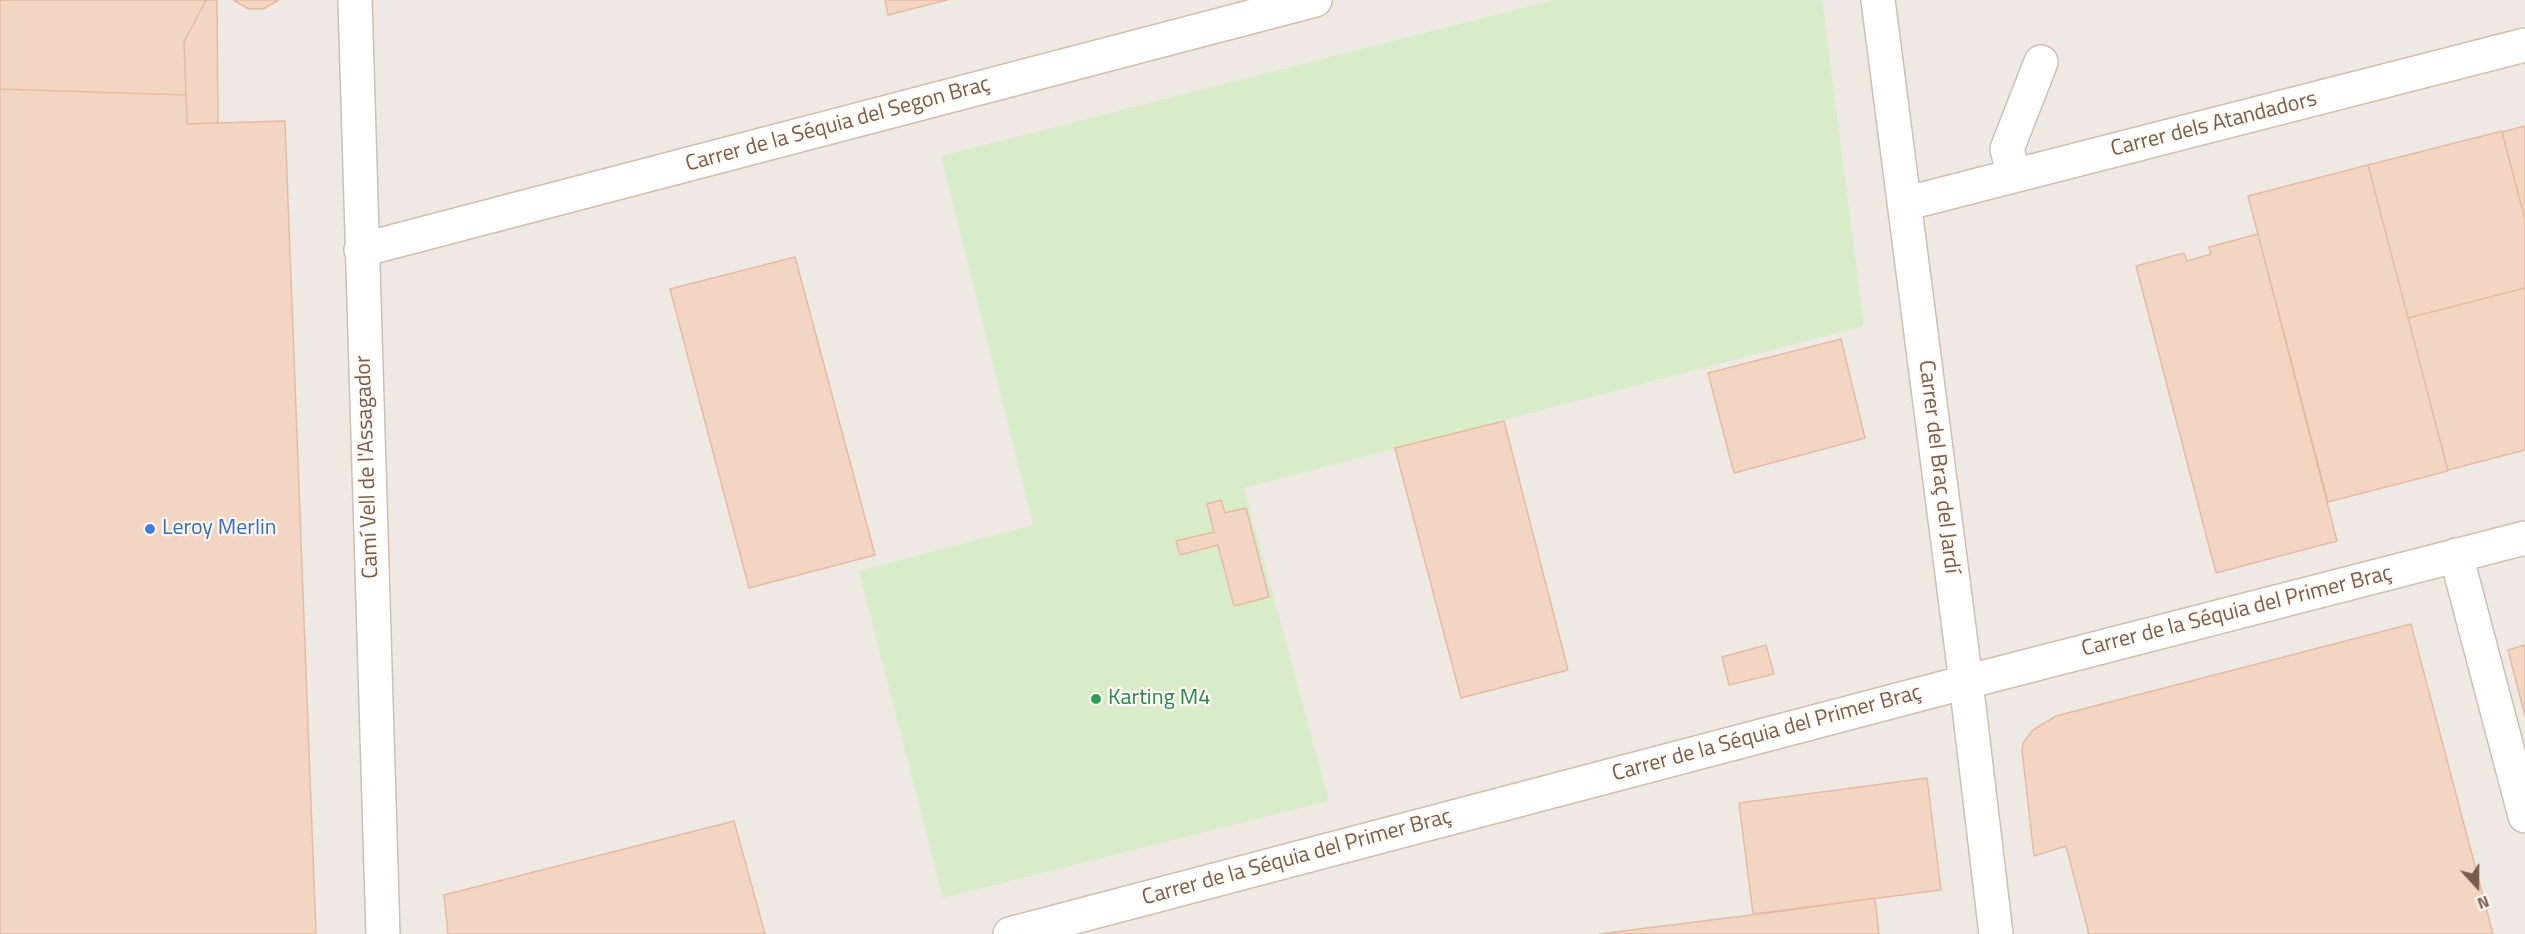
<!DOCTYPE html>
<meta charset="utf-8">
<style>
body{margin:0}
#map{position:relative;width:2525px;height:934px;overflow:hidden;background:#fdf6ec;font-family:"Titillium Web",sans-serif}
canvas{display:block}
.north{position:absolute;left:2447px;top:856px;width:60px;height:60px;-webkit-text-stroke:4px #fffaf3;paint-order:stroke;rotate:159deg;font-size:16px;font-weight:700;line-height:24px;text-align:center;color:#7a5c4d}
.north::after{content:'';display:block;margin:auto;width:21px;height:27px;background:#7a5c4d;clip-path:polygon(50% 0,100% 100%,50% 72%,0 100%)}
</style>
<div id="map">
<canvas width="2525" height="934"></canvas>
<div class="north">N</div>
</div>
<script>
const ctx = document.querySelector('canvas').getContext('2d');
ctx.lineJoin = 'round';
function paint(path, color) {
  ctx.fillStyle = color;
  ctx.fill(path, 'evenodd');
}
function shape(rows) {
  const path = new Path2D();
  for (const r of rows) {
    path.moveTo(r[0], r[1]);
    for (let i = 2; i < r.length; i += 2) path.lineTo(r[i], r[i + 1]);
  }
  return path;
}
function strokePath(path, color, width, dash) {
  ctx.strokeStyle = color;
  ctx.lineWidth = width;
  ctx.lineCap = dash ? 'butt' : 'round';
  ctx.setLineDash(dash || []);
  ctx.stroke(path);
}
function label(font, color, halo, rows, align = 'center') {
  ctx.font = font + ' "Titillium Web",sans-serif';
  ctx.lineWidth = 4.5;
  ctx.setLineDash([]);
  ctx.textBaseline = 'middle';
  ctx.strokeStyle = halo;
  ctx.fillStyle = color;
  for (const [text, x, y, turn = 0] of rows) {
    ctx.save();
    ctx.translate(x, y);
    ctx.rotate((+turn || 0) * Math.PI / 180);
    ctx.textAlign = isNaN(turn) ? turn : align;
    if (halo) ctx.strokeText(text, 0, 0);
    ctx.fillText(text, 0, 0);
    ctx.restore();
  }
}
paint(shape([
 [0,0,2525,0,2525,934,0,934]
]), '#efe9e4');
paint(shape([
 [1554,0,1822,0,1864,326,1244,488,1329,801,943,898,859,571,1033,525,941,156]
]), '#d8ecc9');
const building = shape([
 [0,0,206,0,184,42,186,95,0,89,0,0],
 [206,0,217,0,218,123,187,124,184,42,206,0],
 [233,0,279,0,263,9,249,9,233,0],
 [885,0,947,0,888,15,885,0],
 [0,89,186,95,187,124,285,121,316,934,0,934,0,89],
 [2525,126,2525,220,2502,132,2525,126],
 [2502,131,2525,220,2525,288,2408,318,2368,165,2502,131],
 [2368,165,2448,471,2328,502,2248,196,2368,165],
 [2258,234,2337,541,2216,573,2136,266,2184,253,2187,261,2211,254,2209,247,2258,234],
 [795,257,875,555,749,588,670,289,795,257],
 [2525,288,2525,450,2448,470,2408,318,2525,288],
 [1841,339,1865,438,1734,473,1708,373,1841,339],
 [1504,421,1568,670,1461,698,1395,448,1504,421],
 [1221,500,1225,513,1246,508,1269,597,1234,606,1218,545,1180,555,1176,541,1214,532,1207,504,1221,500],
 [2411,624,2493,934,2089,934,2066,846,2034,856,2022,750,2023,743,2033,730,2056,716,2411,624],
 [1766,645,1774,674,1729,685,1722,657,1766,645],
 [2525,645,2525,716,2508,650,2525,645],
 [1927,778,1941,890,1753,914,1739,803,1927,778],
 [734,821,765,934,448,934,444,895,734,821],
 [1875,898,1879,934,1599,934,1791,910,1875,898]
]);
paint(building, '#f3d5c3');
strokePath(building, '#e6bba3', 1.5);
const minor = shape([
 [355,0,383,934],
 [1878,0,1966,682,1996,934],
 [2014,176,2007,149,2041,62],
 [1904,204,2525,45],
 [361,250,1315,0],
 [2456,555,2525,816],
 [1010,934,1966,682,2525,538]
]);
strokePath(minor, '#d1beb0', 36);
strokePath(minor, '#fff', 33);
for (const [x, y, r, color] of [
 [150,529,6,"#3f7fe0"],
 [1096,699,6,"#2e9e5b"]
]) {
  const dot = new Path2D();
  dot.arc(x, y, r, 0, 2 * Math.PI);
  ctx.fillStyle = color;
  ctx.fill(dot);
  strokePath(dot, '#fffaf3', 2);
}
label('22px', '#7a5c4d', '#fffaf3', [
 ["Carrer de la Séquia del Segon Braç",838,125,-15],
 ["Carrer dels Atandadors",2214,125,-14],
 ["Camí Vell de l'Assagador",368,467,-92],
 ["Carrer del Braç del Jardí",1938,467,83],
 ["Carrer de la Séquia del Primer Braç",2237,612,-14],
 ["Carrer de la Séquia del Primer Braç",1767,734,-15],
 ["Carrer de la Séquia del Primer Braç",1297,858,-15]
]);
label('22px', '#366cbe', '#fffaf3', [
 ["Leroy Merlin",162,529]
], 'left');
label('22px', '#27864d', '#fffaf3', [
 ["Karting M4",1108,699]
], 'left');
</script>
